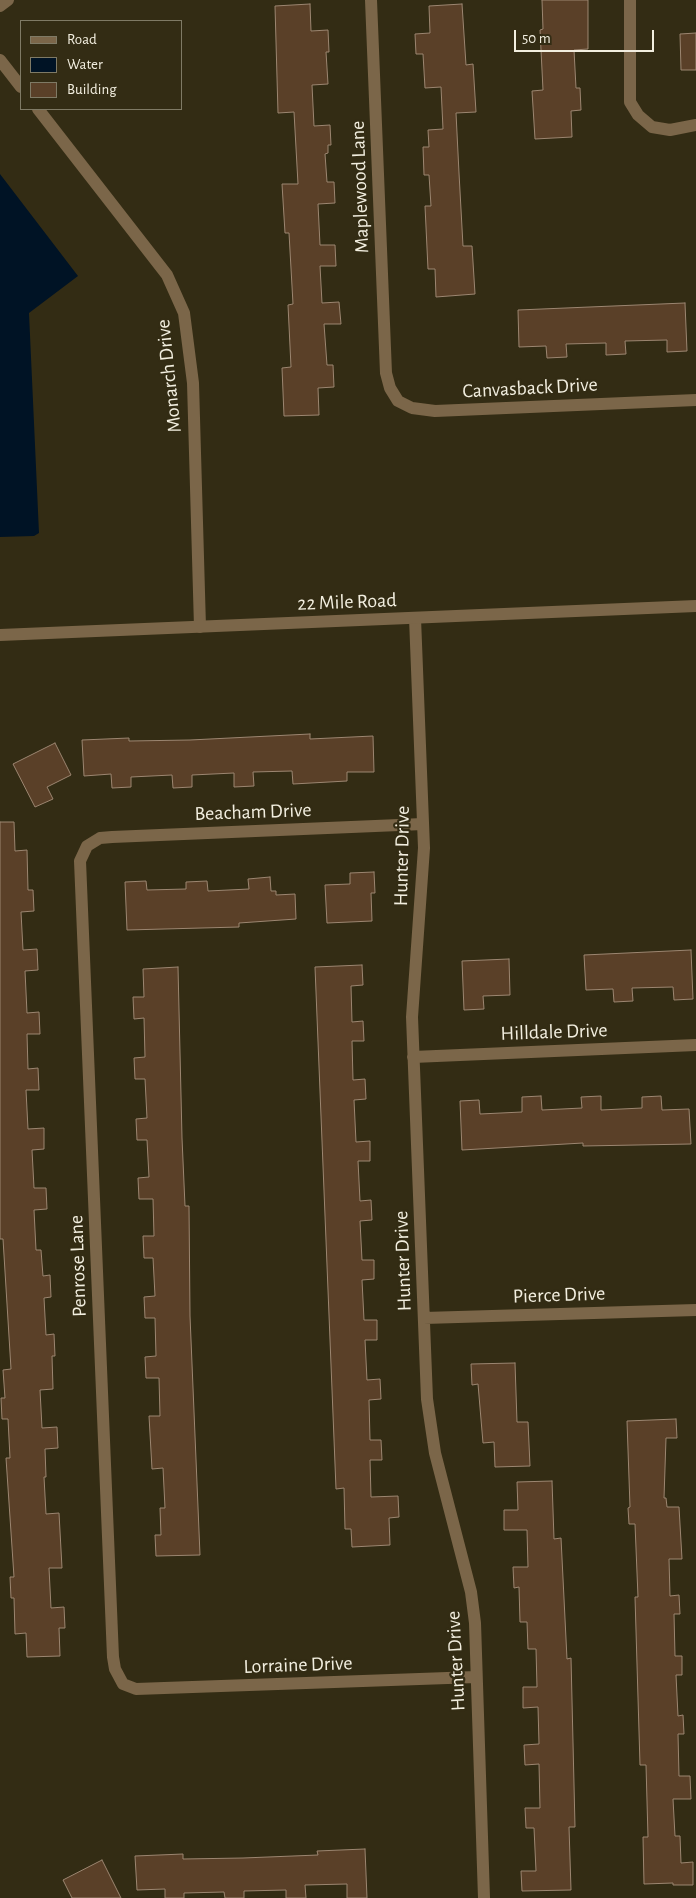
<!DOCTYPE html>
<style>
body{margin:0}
#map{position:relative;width:696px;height:1898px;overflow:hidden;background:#332c14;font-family:"Alegreya Sans",sans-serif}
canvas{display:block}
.legend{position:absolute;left:20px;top:20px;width:162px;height:90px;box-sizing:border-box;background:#332c14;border:1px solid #7f7a65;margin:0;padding:6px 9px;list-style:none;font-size:15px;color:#f2eedf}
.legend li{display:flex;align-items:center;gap:10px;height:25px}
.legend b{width:25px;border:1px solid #7f7a65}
.scale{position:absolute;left:514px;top:30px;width:140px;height:22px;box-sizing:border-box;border:2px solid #f2eedf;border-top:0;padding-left:6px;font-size:15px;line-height:18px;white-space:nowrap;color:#f2eedf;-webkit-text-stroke:4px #332c14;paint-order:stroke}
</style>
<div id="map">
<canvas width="696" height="1898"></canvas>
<ul class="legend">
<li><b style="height:6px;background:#7b6649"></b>Road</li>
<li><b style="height:14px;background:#001325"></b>Water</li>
<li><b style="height:14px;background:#5a4028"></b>Building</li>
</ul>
<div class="scale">50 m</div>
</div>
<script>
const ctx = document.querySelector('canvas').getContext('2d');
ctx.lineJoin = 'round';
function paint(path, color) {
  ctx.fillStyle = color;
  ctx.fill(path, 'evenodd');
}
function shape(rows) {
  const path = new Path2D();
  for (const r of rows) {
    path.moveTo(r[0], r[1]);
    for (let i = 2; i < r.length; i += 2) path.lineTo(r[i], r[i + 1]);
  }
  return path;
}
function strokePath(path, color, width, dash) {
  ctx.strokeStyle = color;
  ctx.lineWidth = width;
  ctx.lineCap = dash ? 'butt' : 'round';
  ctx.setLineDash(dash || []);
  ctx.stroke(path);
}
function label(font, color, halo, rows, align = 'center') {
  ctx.font = font + ' "Alegreya Sans",sans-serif';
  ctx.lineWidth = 4.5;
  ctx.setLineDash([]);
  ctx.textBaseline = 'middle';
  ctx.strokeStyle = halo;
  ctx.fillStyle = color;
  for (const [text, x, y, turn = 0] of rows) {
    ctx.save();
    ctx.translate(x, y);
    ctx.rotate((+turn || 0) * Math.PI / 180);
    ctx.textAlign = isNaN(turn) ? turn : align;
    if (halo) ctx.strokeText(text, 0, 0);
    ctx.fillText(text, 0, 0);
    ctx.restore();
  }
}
paint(shape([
 [0,174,78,276,29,313,39,533,34,536,0,537]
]), '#001325');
const building = shape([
 [542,0,588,0,588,49,574,50,576,88,580,88,581,110,571,111,572,137,535,139,532,91,543,90,540,30,543,29,542,0],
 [310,4,311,31,328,30,329,52,326,52,328,84,312,85,314,126,330,125,331,145,328,145,328,153,325,154,327,182,334,182,335,203,318,204,320,245,335,245,336,266,320,266,322,303,339,302,341,324,324,324,327,365,333,365,334,387,318,388,319,415,284,416,282,368,291,367,288,305,293,304,289,233,285,233,282,184,298,184,294,112,278,113,275,6,310,4],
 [462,4,466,65,473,64,476,112,456,113,459,173,463,246,472,246,475,294,436,297,435,269,428,269,425,206,431,206,429,175,424,175,423,147,429,147,428,130,443,129,441,87,425,88,423,54,416,54,415,34,430,33,429,6,462,4],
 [696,33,696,70,681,70,680,34,696,33],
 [685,303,687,351,667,352,667,340,625,341,626,354,606,355,606,343,566,344,567,357,547,358,546,346,519,347,518,310,685,303],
 [310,734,310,739,373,736,374,772,347,772,347,781,293,784,292,771,253,772,254,786,234,787,234,773,192,775,192,787,173,788,172,775,131,777,131,787,112,788,111,774,84,776,82,740,129,738,129,741,190,740,310,734],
 [55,743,71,775,47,787,53,799,35,807,13,764,55,743],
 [0,822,14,822,15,851,27,850,28,890,33,890,34,911,21,912,23,950,37,949,38,970,25,971,27,1013,39,1012,40,1034,27,1034,28,1069,38,1068,39,1090,26,1090,28,1129,44,1128,44,1149,32,1150,34,1188,46,1188,47,1209,34,1210,36,1250,41,1250,43,1276,50,1275,51,1297,44,1298,46,1335,54,1334,55,1356,52,1356,53,1389,40,1390,42,1428,57,1427,58,1448,45,1449,46,1477,44,1477,46,1514,59,1513,62,1568,49,1568,51,1608,64,1607,65,1628,59,1628,60,1656,27,1657,26,1633,15,1634,14,1598,11,1598,10,1577,14,1577,6,1458,10,1458,8,1419,2,1419,1,1398,5,1398,3,1370,11,1369,3,1239,0,1239,0,822],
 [374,872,375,893,371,893,372,921,327,923,325,885,350,884,350,873,374,872],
 [270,877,271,891,276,891,276,895,295,894,296,919,239,923,239,927,127,930,125,882,146,881,147,890,186,889,186,882,207,881,208,891,249,889,248,879,270,877],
 [691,950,693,999,674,1000,673,987,632,988,633,1001,614,1002,613,989,586,990,584,955,691,950],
 [509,959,510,995,483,996,484,1009,464,1010,462,961,509,959],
 [362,965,363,985,351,986,352,1022,363,1021,364,1041,352,1041,353,1080,365,1079,366,1099,354,1100,356,1142,370,1141,370,1161,358,1161,360,1201,371,1200,372,1220,360,1221,362,1260,374,1260,374,1279,362,1280,364,1320,377,1320,377,1340,365,1340,367,1380,380,1379,381,1399,369,1400,370,1440,381,1440,382,1460,370,1460,371,1497,398,1496,399,1517,389,1518,390,1545,352,1547,351,1529,345,1529,344,1488,336,1489,315,967,362,965],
 [178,967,182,1138,185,1206,189,1206,190,1316,200,1555,156,1556,155,1535,161,1535,160,1508,165,1508,163,1468,152,1469,149,1416,160,1416,159,1378,146,1378,145,1357,156,1356,155,1318,145,1318,144,1297,155,1296,153,1258,144,1258,143,1236,154,1236,153,1199,139,1199,138,1178,149,1177,147,1140,137,1140,136,1119,147,1118,145,1079,135,1079,134,1058,145,1057,144,1018,134,1019,133,997,144,997,143,969,178,967],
 [541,1096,542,1110,582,1108,581,1097,601,1096,601,1110,642,1108,642,1097,661,1096,662,1110,689,1109,691,1144,583,1146,583,1143,462,1150,460,1101,479,1100,480,1114,522,1112,522,1097,541,1096],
 [515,1363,517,1422,528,1422,530,1466,495,1467,494,1442,483,1443,478,1384,472,1385,471,1364,515,1363],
 [676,1419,677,1438,666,1438,664,1498,666,1498,667,1507,679,1507,682,1559,669,1559,670,1596,679,1595,680,1614,674,1614,675,1656,682,1656,682,1675,676,1675,678,1716,683,1715,684,1734,678,1734,679,1776,690,1776,691,1799,673,1799,675,1836,680,1836,681,1863,693,1862,693,1885,673,1885,673,1883,644,1884,643,1837,648,1837,646,1765,640,1765,635,1597,638,1597,635,1524,629,1524,628,1508,630,1507,627,1421,676,1419],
 [552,1481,554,1539,561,1538,567,1659,571,1658,575,1827,569,1827,571,1890,522,1891,521,1871,536,1871,534,1828,526,1828,525,1808,540,1808,539,1764,525,1765,524,1745,539,1744,538,1707,523,1708,523,1687,537,1687,536,1649,528,1649,527,1622,520,1622,519,1587,514,1588,513,1567,528,1567,527,1530,504,1530,504,1510,518,1510,517,1482,552,1481],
 [365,1849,367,1898,347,1898,347,1884,305,1885,306,1898,286,1898,286,1890,244,1891,244,1898,225,1898,224,1892,184,1893,184,1898,165,1898,165,1889,137,1890,135,1856,183,1854,183,1859,243,1858,318,1855,317,1851,365,1849],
 [102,1860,121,1898,72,1898,63,1880,102,1860]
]);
paint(building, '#5a4028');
strokePath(building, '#9c8671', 1);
strokePath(shape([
 [371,0,386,373,390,388,398,401,412,408,435,411,696,400],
 [630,0,630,102,638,115,652,127,670,130,696,125],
 [0,6,8,0],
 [0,60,21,87],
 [38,109,167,275,184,313,193,383,200,627],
 [415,618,424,848,412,1017,427,1399,435,1453,471,1592,475,1623,484,1898],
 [423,824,112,837,100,838,87,846,80,861,113,1657,115,1669,123,1684,136,1689,476,1677],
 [413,1057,696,1045],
 [424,1318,696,1310]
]), '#7b6649', 12);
strokePath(shape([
 [0,635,696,606]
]), '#7b6649', 12);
label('20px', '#f2eedf', '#332c14', [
 ["Maplewood Lane",360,187,-92],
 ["Monarch Drive",169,376,-96],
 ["Canvasback Drive",530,388,-3],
 ["22 Mile Road",347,602,-2],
 ["Beacham Drive",253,812,-2],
 ["Hunter Drive",402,856,-89],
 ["Hilldale Drive",554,1032,-2],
 ["Hunter Drive",403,1261,-92],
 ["Penrose Lane",78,1266,-92],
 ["Pierce Drive",559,1295,-2],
 ["Hunter Drive",456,1661,-93],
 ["Lorraine Drive",298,1665,-2]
]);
</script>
